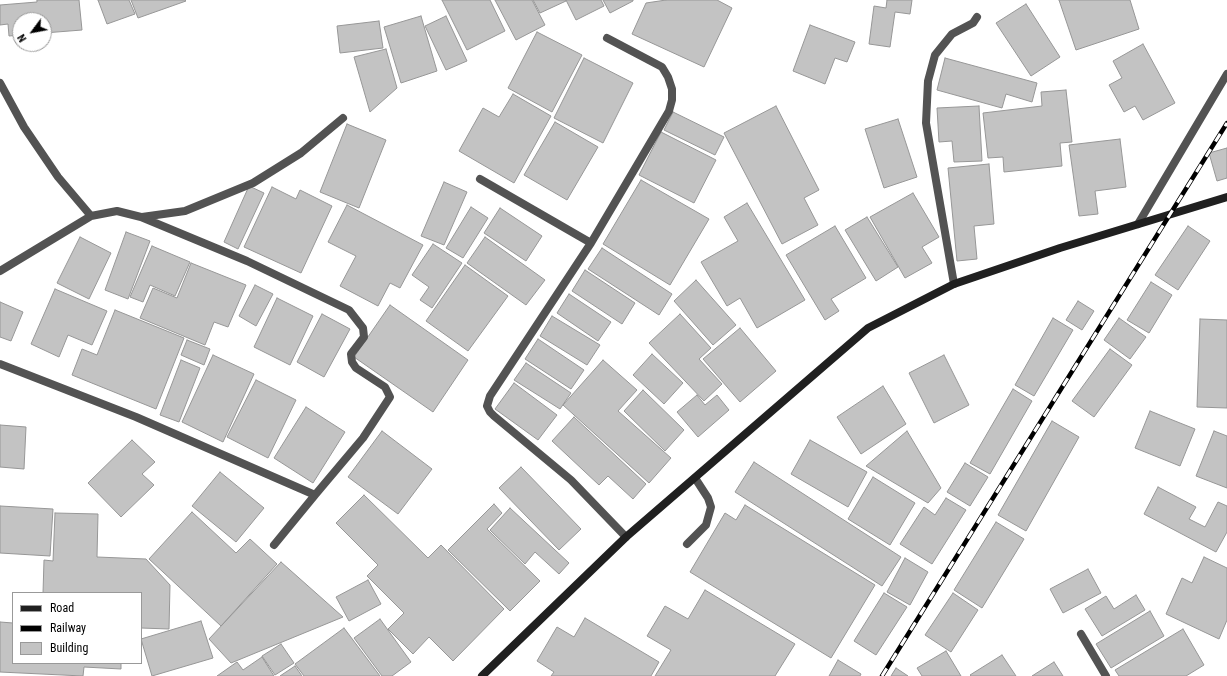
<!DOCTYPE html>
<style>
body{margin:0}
#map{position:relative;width:1227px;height:676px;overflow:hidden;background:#fff;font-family:"Roboto Condensed",sans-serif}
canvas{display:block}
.legend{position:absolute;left:12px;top:592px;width:130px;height:72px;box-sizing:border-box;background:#fff;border:1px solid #999;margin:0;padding:5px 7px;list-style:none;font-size:12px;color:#000}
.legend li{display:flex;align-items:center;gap:8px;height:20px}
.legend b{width:20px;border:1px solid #999}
.north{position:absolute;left:12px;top:12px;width:40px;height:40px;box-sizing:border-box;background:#fff;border:1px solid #999;border-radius:50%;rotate:238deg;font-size:11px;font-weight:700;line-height:16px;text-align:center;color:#000}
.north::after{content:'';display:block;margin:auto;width:14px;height:18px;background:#000;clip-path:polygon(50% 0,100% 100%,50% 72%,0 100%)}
</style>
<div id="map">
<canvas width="1227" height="676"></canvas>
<ul class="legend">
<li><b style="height:5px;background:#202020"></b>Road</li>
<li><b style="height:5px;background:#000"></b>Railway</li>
<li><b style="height:11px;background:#c3c3c3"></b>Building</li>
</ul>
<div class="north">N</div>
</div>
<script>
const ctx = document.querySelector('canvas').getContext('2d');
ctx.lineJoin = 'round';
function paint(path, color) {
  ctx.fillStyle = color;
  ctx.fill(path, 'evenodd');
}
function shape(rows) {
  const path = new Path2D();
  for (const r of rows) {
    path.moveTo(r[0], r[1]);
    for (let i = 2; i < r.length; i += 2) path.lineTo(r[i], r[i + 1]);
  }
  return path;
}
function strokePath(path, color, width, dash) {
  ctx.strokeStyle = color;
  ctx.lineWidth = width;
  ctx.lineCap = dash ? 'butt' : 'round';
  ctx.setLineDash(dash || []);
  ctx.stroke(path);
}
const building = shape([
 [37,0,79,0,82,30,44,33,44,20,20,20,20,35,9,36,8,24,0,25,0,5,37,2,37,0],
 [98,0,129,0,135,14,107,24,98,0],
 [131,0,185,0,186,1,138,18,131,0],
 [442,0,490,0,505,31,467,50,442,0],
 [495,0,532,0,545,25,516,40,495,0],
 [533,0,566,0,566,1,540,13,533,0],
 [566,0,601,0,604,6,576,20,566,0],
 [603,0,633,0,633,1,610,13,603,0],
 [666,0,717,0,732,8,704,67,632,34,646,3,666,0],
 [887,0,912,0,910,14,895,12,890,47,869,44,874,6,886,8,887,0],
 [1059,0,1130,0,1139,29,1076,50,1059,0],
 [1026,4,1060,57,1031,76,996,23,1026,4],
 [421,16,437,71,401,83,384,27,421,16],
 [446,16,467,61,446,70,425,26,446,16],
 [379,21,383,48,340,53,337,26,379,21],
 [810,25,855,42,847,62,835,58,825,84,793,71,810,25],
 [537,32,582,55,552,112,508,88,537,32],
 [1143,44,1175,103,1143,120,1135,106,1124,112,1109,85,1122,78,1113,61,1143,44],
 [386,49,397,88,370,112,354,57,386,49],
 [584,58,633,83,603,143,554,118,584,58],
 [945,58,1037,83,1032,102,1006,94,1002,108,937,90,945,58],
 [1066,90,1072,142,1060,143,1062,166,1004,172,1003,157,988,158,983,113,1042,106,1041,92,1066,90],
 [513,94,551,116,514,183,459,151,483,108,499,117,513,94],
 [776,106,819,190,804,198,818,225,782,244,724,133,776,106],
 [979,106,982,161,954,162,952,141,939,142,937,108,979,106],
 [673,112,724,137,715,155,664,130,673,112],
 [898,119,917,177,884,188,865,129,898,119],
 [555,122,598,147,567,200,524,175,555,122],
 [347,124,386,140,359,208,320,192,347,124],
 [661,132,716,160,694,203,639,175,661,132],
 [1120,139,1126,187,1095,191,1098,214,1079,216,1069,145,1120,139],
 [1227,148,1227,178,1217,181,1209,153,1227,148],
 [989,164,994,224,974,226,977,259,957,261,948,168,989,164],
 [641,180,709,219,670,285,603,244,641,180],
 [444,182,467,192,444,245,421,236,444,182],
 [249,186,264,193,238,249,224,242,249,186],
 [272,187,296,199,300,190,332,206,301,273,244,247,272,187],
 [913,193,939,237,922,247,932,263,905,278,870,217,913,193],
 [747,203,805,300,757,328,740,298,727,306,701,262,738,241,724,217,747,203],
 [347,205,423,245,400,288,390,283,378,306,340,286,356,256,328,242,347,205],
 [471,207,488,218,463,258,446,248,471,207],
 [500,208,542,236,526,261,484,233,500,208],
 [867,217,898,267,876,281,845,230,867,217],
 [835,226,866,278,831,299,839,311,825,320,786,255,835,226],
 [1188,226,1210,241,1178,290,1155,275,1188,226],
 [126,232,150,241,128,299,105,290,126,232],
 [80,237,111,253,89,299,57,283,80,237],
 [485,237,545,280,526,305,467,263,485,237],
 [433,244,462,263,432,308,420,300,429,287,412,275,433,244],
 [152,246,190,262,175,296,150,285,143,302,130,297,152,246],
 [602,248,672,294,659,315,588,269,602,248],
 [191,263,246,285,228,327,214,322,205,345,140,318,153,288,177,298,191,263],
 [465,265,508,296,468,351,426,321,465,265],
 [585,270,635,303,622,324,572,291,585,270],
 [696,280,736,325,713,345,674,301,696,280],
 [1151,282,1172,295,1149,333,1127,320,1151,282],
 [255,285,273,294,256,326,239,316,255,285],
 [55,289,107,311,92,345,68,335,59,357,31,344,55,289],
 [569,294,611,322,598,341,557,313,569,294],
 [277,298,313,316,290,365,254,347,277,298],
 [1078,301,1094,311,1082,330,1066,320,1078,301],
 [0,302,23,312,11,341,0,337,0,302],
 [390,305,468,360,433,412,354,357,390,305],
 [115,310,184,338,156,409,72,375,82,349,97,355,115,310],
 [322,314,350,329,324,377,297,362,322,314],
 [680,314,711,348,699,359,722,384,704,401,649,343,680,314],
 [552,316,600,345,587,365,540,336,552,316],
 [1053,318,1073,330,1034,396,1015,385,1053,318],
 [1119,318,1146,337,1130,359,1104,340,1119,318],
 [1200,319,1227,320,1227,408,1197,407,1200,319],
 [740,328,776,371,740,402,703,359,740,328],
 [538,339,584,370,571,389,525,359,538,339],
 [187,340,210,349,204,365,181,355,187,340],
 [1110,349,1132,365,1094,417,1072,401,1110,349],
 [652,354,683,383,664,404,633,375,652,354],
 [213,355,254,374,223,442,182,422,213,355],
 [944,355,969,405,934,423,909,373,944,355],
 [181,360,200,368,179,422,160,415,181,360],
 [603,360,637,390,618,411,671,458,649,483,563,405,603,360],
 [526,363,571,393,560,409,514,380,526,363],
 [256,380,296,400,268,458,227,437,256,380],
 [514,383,557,415,538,440,495,409,514,383],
 [883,386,906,424,861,454,837,417,883,386],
 [1013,389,1032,401,990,474,970,463,1013,389],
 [643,390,684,430,665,451,624,411,643,390],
 [697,395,705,405,717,395,729,410,698,437,677,412,697,395],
 [306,407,345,432,313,483,274,458,306,407],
 [1150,411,1195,429,1180,466,1135,448,1150,411],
 [574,417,646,484,633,499,608,476,599,485,552,441,574,417],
 [1052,421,1079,437,1026,531,998,515,1052,421],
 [0,425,26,427,24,469,0,467,0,425],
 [382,431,432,469,398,514,348,477,382,431],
 [907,431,941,488,928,503,866,466,907,431],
 [1214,431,1227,436,1227,488,1196,476,1214,431],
 [132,440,155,462,142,474,154,485,121,517,88,483,132,440],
 [810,440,867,472,848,507,791,474,810,440],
 [754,462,901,557,882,586,735,492,754,462],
 [965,463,988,477,970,506,947,492,965,463],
 [521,467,581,529,559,550,499,488,521,467],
 [220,472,264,508,236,542,192,506,220,472],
 [873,477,915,503,890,545,848,519,873,477],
 [1158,487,1196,507,1189,519,1205,527,1218,502,1227,506,1227,532,1216,552,1144,514,1158,487],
 [364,495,428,558,441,545,504,609,453,661,429,637,413,654,388,629,404,613,367,576,378,565,336,523,364,495],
 [946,498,966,510,932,564,900,544,924,507,935,515,946,498],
 [494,504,502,513,487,529,540,581,510,611,448,550,494,504],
 [745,505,875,585,831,658,690,572,725,513,736,520,745,505],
 [0,506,53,509,50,556,0,553,0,506],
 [510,508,569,563,559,574,535,552,525,564,490,530,510,508],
 [192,512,236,553,250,539,277,564,221,626,149,559,192,512],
 [55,513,98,514,97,557,146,559,170,585,169,629,141,628,141,593,43,593,44,560,53,561,55,513],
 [996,522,1024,539,982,608,954,590,996,522],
 [1204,557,1227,568,1227,620,1219,639,1166,614,1182,578,1192,583,1204,557],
 [905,558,928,572,910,605,887,592,905,558],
 [281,562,343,617,231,663,209,639,281,562],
 [1088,569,1101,593,1063,613,1050,589,1088,569],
 [368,580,381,604,349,621,336,597,368,580],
 [705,590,795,644,775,676,655,676,671,650,647,636,665,606,688,619,705,590],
 [884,593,907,607,876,655,854,641,884,593],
 [953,593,978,610,951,652,925,635,953,593],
 [1136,595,1145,610,1102,636,1085,609,1106,596,1114,609,1136,595],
 [1150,611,1164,636,1111,668,1096,644,1150,611],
 [585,618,659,662,651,676,551,676,554,672,537,661,557,627,574,637,585,618],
 [380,619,411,662,392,676,382,676,354,638,380,619],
 [201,621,213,658,152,676,141,639,201,621],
 [0,622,13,623,13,663,121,663,121,669,84,667,83,676,0,672,0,622],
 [344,628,380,676,304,676,295,664,344,628],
 [1183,629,1204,665,1186,676,1119,676,1115,670,1183,629],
 [281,644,294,663,275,675,262,656,281,644],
 [946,651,961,676,922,676,917,668,946,651],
 [1002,655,1016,676,971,676,970,675,1002,655],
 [262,657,274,676,217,676,237,662,243,670,262,657],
 [838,660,861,674,860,676,829,676,838,660],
 [1054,662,1063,676,1032,676,1054,662],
 [295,666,302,676,280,676,295,666],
 [896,668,908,676,891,676,896,668]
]);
paint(building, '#c3c3c3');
strokePath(building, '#979797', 1);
strokePath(shape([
 [687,544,706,525,711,507,708,498,695,478]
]), '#535353', 8);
strokePath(shape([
 [607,38,662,67,668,77,672,89,672,100,669,111,591,243,490,396,487,406,490,412,494,416,571,480,626,537],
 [0,83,24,127,58,177,91,216],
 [480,179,591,243],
 [142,217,185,211,253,183,301,153,343,118],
 [1138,224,1227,74],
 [0,271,91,216,117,211,141,217,247,261,349,310,363,328,364,337,351,354,352,362,356,368,385,387,390,397,363,438,315,495,136,417,0,364],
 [954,284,926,123,928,81,935,55,952,34,973,23,977,17],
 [274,545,315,495],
 [1081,634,1106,676]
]), '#535353', 8);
strokePath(shape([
 [482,676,626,537,868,328,954,284,1060,248,1227,197]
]), '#202020', 8);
const rail = shape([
 [882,676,1227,123]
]);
strokePath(rail, '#000', 4.5);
strokePath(rail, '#fff', 3, [9]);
</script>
